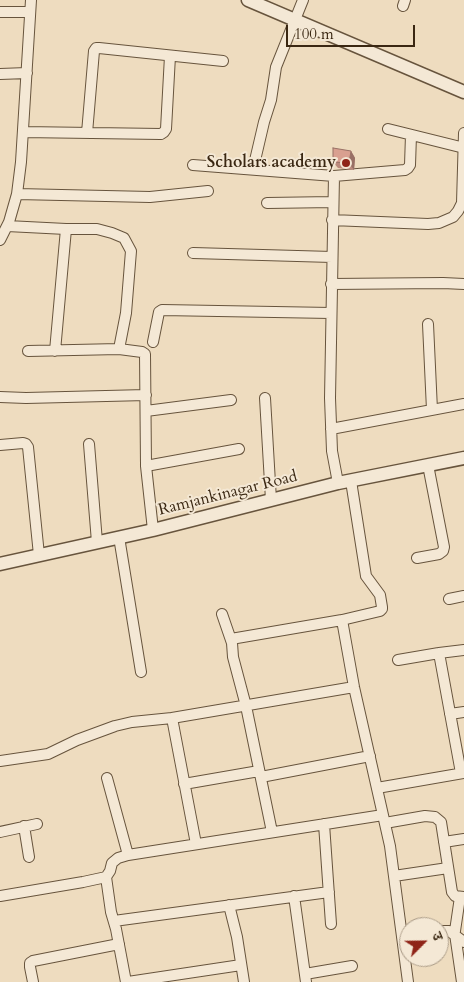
<!DOCTYPE html>
<meta charset="utf-8">
<style>
body{margin:0}
#map{position:relative;width:464px;height:982px;overflow:hidden;background:#eedcbf;font-family:Cardo,"Noto Serif Devanagari",serif}
canvas{display:block}
.north{position:absolute;left:399px;top:917px;width:50px;height:50px;box-sizing:border-box;background:#f4e8d5;border:1px solid #aa9b87;border-radius:50%;rotate:67deg;font-size:14px;font-weight:700;line-height:20px;text-align:center;color:#3a2712}
.north::after{content:'';display:block;margin:auto;width:18px;height:22px;background:#8f2418;clip-path:polygon(50% 0,100% 100%,50% 72%,0 100%)}
.scale{position:absolute;left:286px;top:25px;width:129px;height:22px;box-sizing:border-box;border:2px solid #3a2712;border-top:0;padding-left:6px;font-size:15px;line-height:18px;white-space:nowrap;color:#3a2712;-webkit-text-stroke:4px #f4e8d5;paint-order:stroke}
</style>
<div id="map">
<canvas width="464" height="982"></canvas>
<div class="north">उ</div>
<div class="scale">100 m</div>
</div>
<script>
const ctx = document.querySelector('canvas').getContext('2d');
ctx.lineJoin = 'round';
function shape(rows) {
  const path = new Path2D();
  for (const r of rows) {
    path.moveTo(r[0], r[1]);
    for (let i = 2; i < r.length; i += 2) path.lineTo(r[i], r[i + 1]);
  }
  return path;
}
function strokePath(path, color, width, dash) {
  ctx.strokeStyle = color;
  ctx.lineWidth = width;
  ctx.lineCap = dash ? 'butt' : 'round';
  ctx.setLineDash(dash || []);
  ctx.stroke(path);
}
function paint(path, color) {
  ctx.fillStyle = color;
  ctx.fill(path, 'evenodd');
}
function label(font, color, halo, rows, align = 'center') {
  ctx.font = font + ' Cardo,serif';
  ctx.lineWidth = 4;
  ctx.setLineDash([]);
  ctx.textBaseline = 'middle';
  ctx.strokeStyle = halo;
  ctx.fillStyle = color;
  for (const [text, x, y, turn = 0] of rows) {
    ctx.save();
    ctx.translate(x, y);
    ctx.rotate((+turn || 0) * Math.PI / 180);
    ctx.textAlign = isNaN(turn) ? turn : align;
    if (halo) ctx.strokeText(text, 0, 0);
    ctx.fillText(text, 0, 0);
    ctx.restore();
  }
}
const minor = shape([
 [403,6,405,0],
 [0,12,30,12],
 [0,74,27,73],
 [388,129,464,148],
 [23,132,161,134,164,132,166,129,170,56],
 [87,133,94,51,96,48,99,48,223,61],
 [193,165,334,176,405,170,408,168,410,165,411,135],
 [253,169,264,122,271,100,276,67,303,0],
 [334,176,330,398,332,451,338,483],
 [17,194,150,197,208,191],
 [267,203,333,202],
 [332,220,428,224,439,223,453,217,458,211,462,203,464,133],
 [7,226,66,229,97,229,112,233,124,238,131,251,126,313,119,349],
 [0,240,9,222,17,194,21,162,31,0],
 [193,253,332,257],
 [331,284,443,283,464,284],
 [428,324,432,410],
 [153,342,159,312,162,310,331,313],
 [28,351,119,349,142,352,145,354,146,466,153,530],
 [55,351,66,229],
 [0,397,26,398,146,395],
 [265,398,271,500],
 [146,411,231,400],
 [331,429,464,404],
 [89,444,97,542],
 [0,445,23,443,26,444,28,447,39,555],
 [146,466,239,449],
 [119,537,141,672],
 [417,558,439,554,443,551,444,547,428,465],
 [449,599,464,596],
 [222,614,232,643,233,657,246,706,272,832],
 [342,620,354,687,390,846,408,982],
 [231,639,342,620,380,611,382,609,382,607,380,595,366,576,351,481],
 [398,660,439,653],
 [450,714,464,712],
 [172,718,196,844],
 [0,761,48,754,77,740,115,726,132,722,172,718,354,687],
 [461,773,439,653,464,650],
 [261,777,370,756],
 [107,778,128,855],
 [184,784,259,771],
 [377,788,464,773],
 [385,823,425,816,435,817,441,822,452,892,455,896,464,897],
 [324,824,331,924],
 [24,826,29,857],
 [0,832,37,824],
 [444,842,464,839],
 [394,876,448,868],
 [106,877,111,912,116,929,126,982],
 [0,896,83,882,106,877,110,871,112,863,118,858,128,855,383,815],
 [294,896,306,982],
 [229,905,237,937,244,982],
 [114,921,329,892],
 [439,931,449,931,464,942],
 [455,931,460,897],
 [455,934,462,982],
 [305,974,352,966],
 [33,982,30,967,30,963,33,961,119,944],
 [128,982,241,965]
]);
const tertiary = shape([
 [248,0,464,92],
 [0,564,153,530,338,483,464,458]
]);
strokePath(minor, '#67543d', 12);
strokePath(tertiary, '#67543d', 15);
strokePath(minor, '#f4e8d5', 10);
strokePath(tertiary, '#f4e8d5', 12);
paint(shape([
 [351,151,355,158,354,170,338,168,333,162]
]), '#bb8a7c');
paint(shape([
 [351,151,355,158,354,170,349,163]
]), '#987065');
const building = shape([
 [333,148,351,151,349,163,333,162,333,148]
]);
paint(building, '#d9a090');
strokePath(building, '#987065', 1);
for (const [x, y, r, color] of [
 [346,163,5,"#8f2418"]
]) {
  const dot = new Path2D();
  dot.arc(x, y, r, 0, 2 * Math.PI);
  ctx.fillStyle = color;
  ctx.fill(dot);
  strokePath(dot, '#f4e8d5', 2);
}
label('bold 16px', '#3a2712', '#f4e8d5', [
 ["Scholars academy",336,163]
], 'right');
label('16px', '#3a2712', '#f4e8d5', [
 ["Ramjankinagar Road",228,494,-14]
]);
</script>
